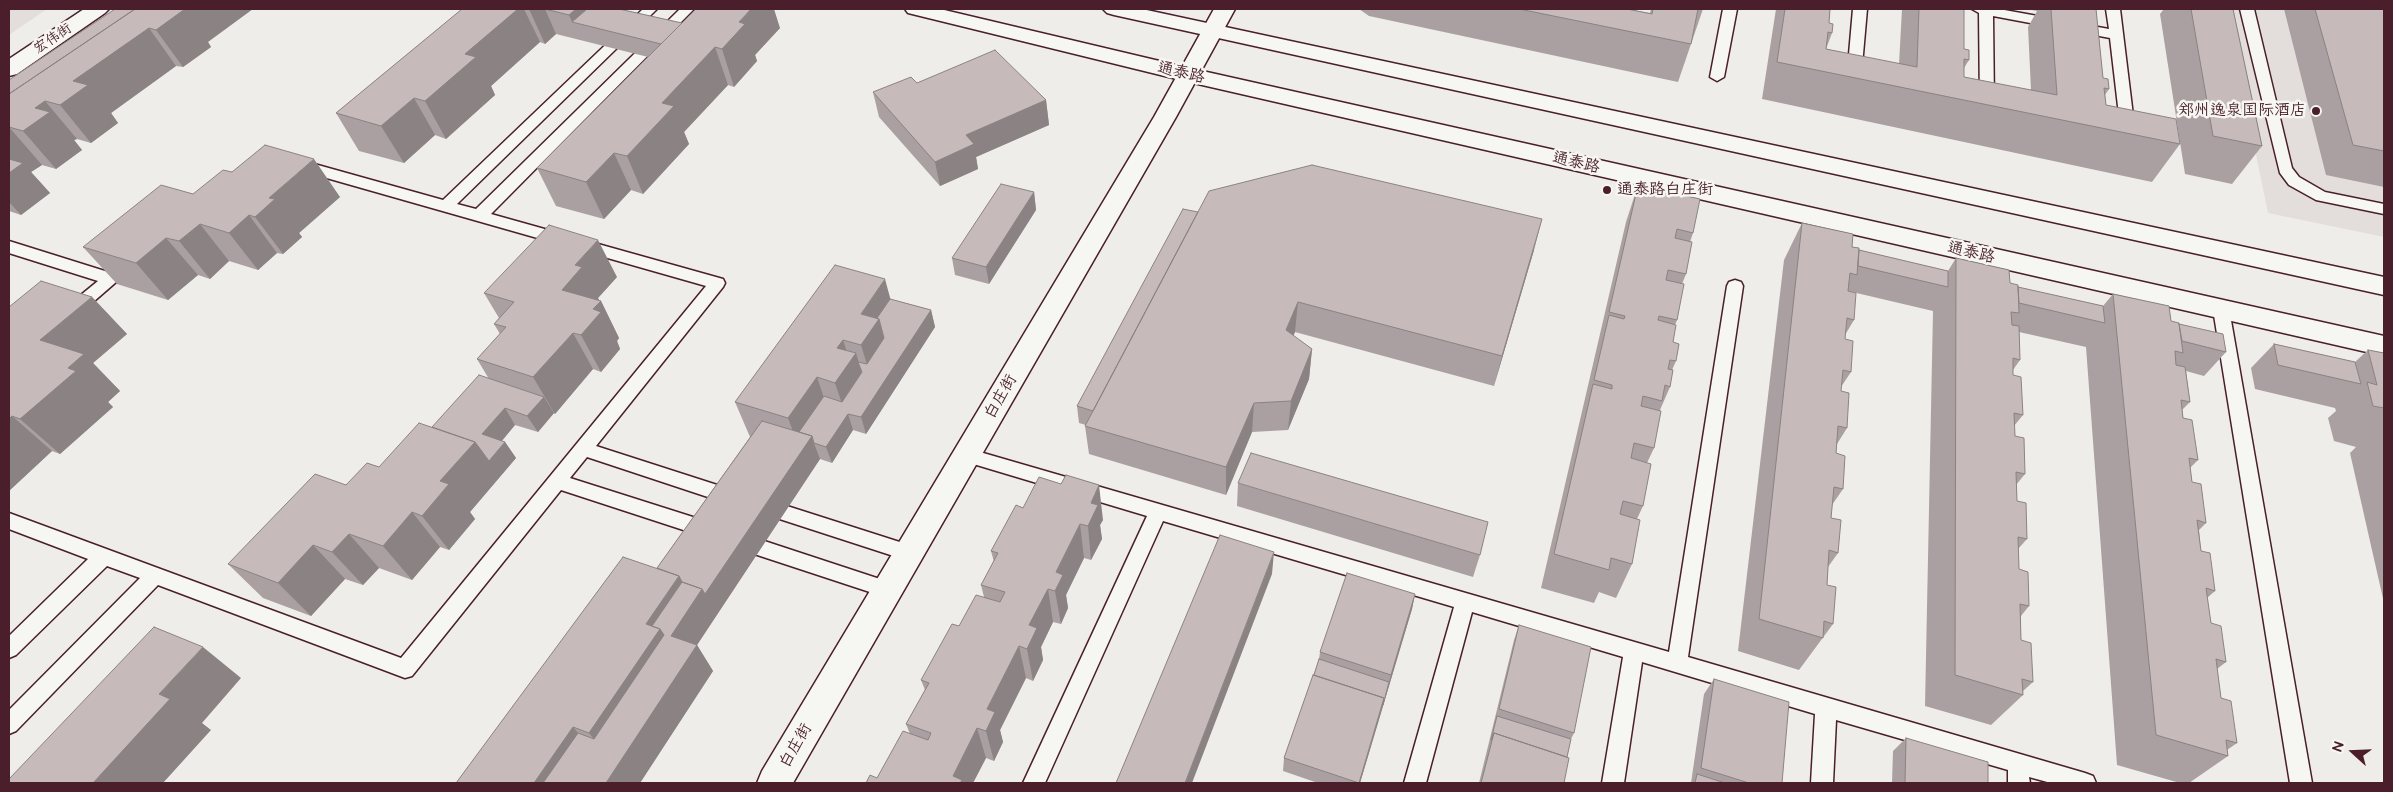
<!DOCTYPE html>
<meta charset="utf-8">
<style>
body{margin:0}
#map{position:relative;width:2393px;height:792px;overflow:hidden;background:#efedea;font-family:"Balsamiq Sans",sans-serif}
canvas{display:block}
.frame{position:absolute;inset:0;border:10px solid #4a1f2b;pointer-events:none}
.north{position:absolute;left:2328px;top:727px;width:50px;height:50px;-webkit-text-stroke:4px #f6f6f2;paint-order:stroke;rotate:290deg;font-size:14px;font-weight:700;line-height:20px;text-align:center;color:#4a1f2b}
.north::after{content:'';display:block;margin:auto;width:18px;height:22px;background:#4a1f2b;clip-path:polygon(50% 0,100% 100%,50% 72%,0 100%)}
</style>
<div id="map">
<canvas width="2393" height="792"></canvas>
<div class="frame"></div>
<div class="north">N</div>
</div>
<script>
const ctx = document.querySelector('canvas').getContext('2d');
ctx.lineJoin = 'round';
function paint(path, color) {
  ctx.fillStyle = color;
  ctx.fill(path, 'evenodd');
}
function shape(rows) {
  const path = new Path2D();
  for (const r of rows) {
    path.moveTo(r[0], r[1]);
    for (let i = 2; i < r.length; i += 2) path.lineTo(r[i], r[i + 1]);
  }
  return path;
}
function strokePath(path, color, width, dash) {
  ctx.strokeStyle = color;
  ctx.lineWidth = width;
  ctx.lineCap = dash ? 'butt' : 'round';
  ctx.setLineDash(dash || []);
  ctx.stroke(path);
}
function label(font, color, halo, rows, align = 'center') {
  ctx.font = font + ' "Balsamiq Sans","LXGW WenKai TC",sans-serif';
  ctx.lineWidth = 5;
  ctx.setLineDash([]);
  ctx.textBaseline = 'middle';
  ctx.strokeStyle = halo;
  ctx.fillStyle = color;
  for (const [text, x, y, turn = 0] of rows) {
    ctx.save();
    ctx.translate(x, y);
    ctx.rotate((+turn || 0) * Math.PI / 180);
    ctx.textAlign = isNaN(turn) ? turn : align;
    if (halo) ctx.strokeText(text, 0, 0);
    ctx.fillText(text, 0, 0);
    ctx.restore();
  }
}
paint(shape([
 [9,9,47,9,9,35],
 [2226,9,2384,9,2384,237,2268,213]
]), '#e3dedc');
const lane = shape([
 [643,9,657,9,457,204,476,209,680,9,694,9,491,214,723,279,725,283,723,287,596,446,742,493,744,498,742,503,735,506,587,457,570,478,718,525,720,531,718,537,711,539,561,490,412,676,405,678,158,585,16,731,9,734,9,710,140,578,107,566,16,655,9,658,9,636,88,559,9,529,9,513,401,658,706,286,295,169,292,165,295,161,300,160,443,200,643,9],
 [1723,9,1737,9,1724,77,1717,81,1710,77,1723,9],
 [1853,9,1867,9,1861,77,1854,81,1847,77,1853,9],
 [1972,9,1999,9,2109,29,2106,9,2120,9,2135,132,2133,135,2123,135,2121,132,2110,38,1993,16,1994,105,1987,110,1982,108,1980,105,1979,13,1972,9],
 [2240,9,2254,9,2292,168,2299,177,2325,192,2384,204,2384,214,2316,200,2289,185,2280,173,2240,9],
 [9,241,108,272,124,259,130,257,136,259,138,263,77,316,71,318,65,316,63,312,65,308,98,281,9,253,9,241],
 [1735,280,1741,282,1743,286,1688,657,2085,773,2093,776,2096,783,2051,783,2029,777,2030,783,2008,783,2008,770,1836,720,1833,783,1811,783,1815,714,1642,662,1624,783,1602,783,1623,657,1472,612,1426,783,1404,783,1454,607,1163,521,1045,783,1023,783,1147,516,960,460,957,455,960,450,966,448,1669,652,1727,286,1729,282,1735,280],
 [2221,303,2227,305,2229,309,2312,783,2290,783,2213,309,2215,305,2221,303],
 [762,498,909,545,916,547,919,553,916,559,909,561,755,511,753,506,755,501,762,498],
 [740,533,895,584,898,590,895,596,888,598,733,547,730,541,733,535,740,533]
]);
const street = shape([
 [84,9,109,9,105,13,17,74,9,76,9,59,84,9],
 [1214,9,1235,9,1176,117,793,783,757,783,762,771,1154,117,1214,9]
]);
const secondary = shape([
 [905,9,940,9,1189,68,2384,336,2384,356,1189,82,908,13,905,9],
 [1103,9,1142,9,2384,277,2384,295,1114,15,1107,13,1103,9]
]);
strokePath(lane, '#4a1f2b', 3);
strokePath(street, '#4a1f2b', 3);
strokePath(secondary, '#4a1f2b', 3);
paint(lane, '#f6f6f2');
paint(street, '#f6f6f2');
paint(secondary, '#f6f6f2');
paint(shape([
 [115,9,208,42,211,47,183,67,176,66,111,113,118,123,91,143,77,139,74,140,82,150,56,169,42,165,31,172,50,193,21,215,9,211,9,80],
 [457,9,619,9,682,23,780,28,755,55,757,61,734,87,728,85,684,132,689,144,643,194,631,190,604,219,556,206,537,168,648,57,556,34,545,44,540,42,491,86,495,95,446,139,435,135,404,163,359,151,336,113,461,10],
 [1359,9,1627,9,1650,13,1651,9,1703,9,1678,82,1369,16],
 [1776,9,1830,9,1829,23,1832,33,1826,49,1899,64,1902,9,1964,9,1964,49,1969,60,1964,68,1964,77,2031,90,2028,27,2037,11,2026,9,2096,9,2103,78,2109,89,2105,95,2106,105,2180,144,2152,182,1762,99],
 [2164,9,2233,9,2262,146,2232,184,2185,174,2160,14],
 [2284,9,2384,9,2384,187,2326,175],
 [917,83,1046,100,1049,125,976,157,978,169,940,186,879,117,873,92],
 [232,172,340,197,299,233,302,237,283,254,277,253,258,270,229,261,210,279,198,275,168,300,117,284,83,247,193,194],
 [1638,185,1693,233,1690,242,1686,274,1682,284,1677,320,1675,325,1673,342,1676,361,1672,370,1670,387,1660,410,1654,448,1647,463,1643,506,1637,519,1632,564,1616,598,1599,592,1594,603,1541,588,1626,222],
 [1034,192,1036,210,989,284,955,275,952,258],
 [1198,212,1534,250,1494,386,1295,332,1293,336,1312,349,1309,379,1288,430,1252,432,1226,495,1089,454,1085,426,1086,425,1079,423,1077,406],
 [1802,223,1859,250,1948,271,1956,258,2018,287,2103,306,2113,294,2171,321,2179,324,2226,352,2204,376,2186,371,2190,402,2182,410,2183,418,2198,460,2190,468,2192,482,2206,523,2199,530,2201,551,2215,591,2207,598,2211,623,2226,662,2217,669,2221,698,2237,743,2227,750,2228,756,2189,783,2180,783,2117,765,2086,347,2019,332,2020,360,2013,370,2013,375,2023,415,2014,426,2015,436,2025,474,2016,485,2017,501,2027,539,2018,549,2019,569,2029,606,2021,616,2021,640,2033,682,2023,691,2023,695,1991,725,1925,706,1933,311,1848,291,1854,320,1845,335,1845,339,1851,372,1841,387,1841,391,1847,428,1837,444,1836,453,1843,489,1832,505,1831,518,1838,553,1828,567,1827,585,1833,624,1799,670,1738,651,1784,260],
 [617,277,598,298,599,301,601,301,619,338,617,341,620,349,601,372,593,369,555,414,554,413,538,432,515,425,502,441,505,442,516,458,470,512,475,519,449,550,440,547,412,580,379,568,363,585,345,579,311,616,263,598,228,564,346,485,379,467,432,427,489,379,477,359,500,334,494,324,499,318,484,293],
 [92,297,127,334,93,363,120,391,108,402,113,407,60,454,52,451,9,491,9,307],
 [890,299,931,310,935,327,866,434,853,430,832,463,820,459,697,645,713,671,640,783,456,783,657,568,750,437,735,402],
 [2274,344,2355,362,2368,350,2384,353,2384,603,2350,453,2356,447,2334,441,2328,418,2336,411,2335,408,2255,389,2251,368],
 [1238,483,1480,555,1473,577,1237,506],
 [1023,508,1103,520,1100,525,1102,539,1091,560,1084,558,1066,595,1068,608,1061,624,1053,622,1041,647,1043,660,1033,681,1026,678,1000,730,1003,742,994,761,986,758,973,783,866,783,877,778,910,734,906,724,925,690,921,680,959,626,984,597,981,585,994,562,991,551],
 [1415,594,1412,609,1360,783,1318,783,1283,771,1284,758,1319,659,1320,652],
 [1519,625,1574,733,1571,739,1567,757,1564,783,1479,783,1514,640],
 [1714,679,1782,783,1691,783,1704,694],
 [1906,738,1988,783,1892,783,1893,751]
]), '#aaa0a1');
paint(shape([
 [151,9,253,9,208,42,211,47,183,67,156,30,149,28,176,66,111,113,118,123,91,143,60,105,45,101,77,139,74,140,82,150,56,169,23,131,9,127],
 [503,9,524,9,540,42,491,86,495,95,446,139,425,101],
 [529,9,614,9,572,22,569,15,545,9,556,34,545,44],
 [751,9,774,9,780,28,755,55,757,61,734,87,722,49,739,22],
 [715,47,728,85,684,132,689,144,643,194,627,156,662,103],
 [414,98,435,135,404,163,381,126],
 [1046,100,1049,125,976,157,978,169,940,186,935,162,966,135],
 [9,127,42,165,31,172,50,193,21,215,9,202],
 [614,153,631,190,604,219,586,182],
 [314,159,340,197,299,233,302,237,283,254,255,217,269,198],
 [1034,192,1036,210,989,284,986,267],
 [249,215,277,253,258,270,229,233],
 [1542,219,1534,250,1494,386,1502,356],
 [200,224,229,261,210,279,179,241],
 [166,238,198,275,168,300,136,263],
 [598,240,617,277,598,298,600,302,601,301,619,338,617,341,620,349,601,372,581,335,562,290,575,265],
 [885,279,895,316,889,355,872,381,861,345,861,314],
 [92,297,127,334,93,363,120,391,108,402,113,407,60,454,20,419,40,340],
 [1298,302,1295,332,1283,359,1286,330],
 [931,310,935,327,866,434,861,417],
 [573,333,593,369,555,414,533,377],
 [843,340,850,361,856,353,867,389,848,414,853,430,832,463,826,447,846,416,835,383,837,348],
 [1312,349,1309,379,1288,430,1291,401],
 [817,377,829,413,812,438,820,459,697,645,713,671,640,783,606,783,613,763,589,733,646,624,679,576,795,437,788,418],
 [544,397,554,413,538,432,527,416],
 [1254,403,1252,432,1226,495,1226,467],
 [505,408,515,425,493,451,482,434],
 [12,416,52,451,9,491,9,419],
 [475,442,505,442,516,458,470,512,475,519,449,550,422,516,440,481],
 [1099,485,1103,520,1100,525,1102,539,1091,560,1088,526,1091,503],
 [412,512,440,547,412,580,383,546],
 [1080,524,1084,558,1066,595,1068,608,1061,624,1055,591,1056,572],
 [349,534,379,568,363,585,332,552],
 [313,545,345,579,311,616,278,583],
 [1274,552,1272,574,1192,783,1185,783],
 [1048,589,1053,622,1041,647,1043,660,1033,681,1027,649,1029,625],
 [1415,594,1412,609,1360,783,1359,783],
 [1019,646,1026,678,1000,730,1003,742,994,761,986,731,987,709],
 [203,647,241,678,202,723,211,730,163,783,93,783,159,694],
 [573,727,598,757,580,783,534,783],
 [977,728,986,758,973,783,955,783,953,776]
]), '#8b8283');
const building = shape([
 [115,9,135,9,9,94,9,80,115,9],
 [135,9,185,9,156,30,149,28,73,81,88,85,60,105,45,101,35,108,50,112,23,131,9,127,9,94,135,9],
 [462,9,518,9,465,54,476,57,425,101,414,98,381,126,336,113,462,9],
 [545,9,576,9,569,15,545,9],
 [587,9,619,9,682,23,661,44,572,22,587,9],
 [696,9,751,9,739,22,745,24,722,49,715,47,662,103,674,106,627,156,614,153,586,182,537,168,696,9],
 [1519,9,1627,9,1652,14,1653,9,1698,9,1691,44,1519,9],
 [1785,9,1830,9,1829,23,1833,24,1832,33,1828,32,1826,49,1917,67,1919,9,1964,9,1964,49,1969,50,1969,60,1964,59,1964,77,2057,95,2051,9,2096,9,2103,78,2108,79,2109,89,2104,88,2106,105,2176,119,2180,144,1777,62,1785,9],
 [2191,9,2233,9,2262,146,2213,136,2191,9],
 [2315,9,2384,9,2384,151,2353,145,2315,9],
 [995,50,1046,100,966,135,974,144,935,162,873,92,911,77,917,83,995,50],
 [265,145,314,159,269,198,275,199,255,217,249,215,229,233,200,224,179,241,166,238,136,263,83,247,161,185,193,194,223,170,232,172,265,145],
 [9,159,23,163,9,173,9,159],
 [1312,165,1542,219,1502,356,1298,302,1286,330,1312,349,1291,401,1254,403,1226,467,1085,426,1209,191,1312,165],
 [1001,184,1034,192,986,267,952,258,1001,184],
 [1638,185,1700,199,1693,233,1677,229,1675,238,1692,242,1686,274,1668,270,1666,280,1684,284,1677,320,1659,316,1658,320,1676,325,1673,342,1679,344,1676,361,1670,360,1668,369,1673,370,1670,387,1665,385,1662,401,1643,396,1641,406,1661,411,1654,448,1634,443,1631,458,1651,464,1643,506,1623,501,1620,514,1640,520,1632,564,1611,558,1609,570,1554,554,1593,384,1612,389,1612,385,1594,380,1609,315,1624,319,1625,316,1609,312,1638,185],
 [1183,209,1198,212,1093,411,1077,406,1183,209],
 [1802,223,1853,234,1852,247,1859,248,1857,275,1850,273,1848,291,1856,293,1854,320,1847,318,1845,339,1853,341,1851,372,1843,370,1841,391,1849,393,1847,428,1838,426,1836,453,1845,456,1843,489,1834,487,1831,518,1841,520,1838,553,1829,550,1827,585,1836,587,1833,624,1824,621,1823,638,1759,619,1802,223],
 [549,225,598,240,575,265,582,267,562,290,601,301,593,309,601,312,581,335,573,333,533,377,477,359,506,327,494,324,514,302,484,293,549,225],
 [1859,250,1948,271,1948,287,1858,266,1859,250],
 [1956,258,2009,270,2010,283,2018,285,2019,313,2011,312,2012,325,2019,326,2020,360,2013,358,2013,375,2021,377,2023,415,2014,413,2015,436,2024,438,2025,474,2016,472,2017,501,2026,503,2027,539,2018,537,2019,569,2028,572,2029,606,2020,604,2021,640,2031,643,2033,682,2022,679,2023,695,1955,675,1956,258],
 [835,265,885,279,861,314,879,319,861,345,843,340,837,348,856,353,835,383,817,377,788,418,735,402,835,265],
 [41,281,92,297,40,340,84,354,68,368,76,371,20,419,12,416,9,419,9,307,41,281],
 [2018,287,2103,306,2105,323,2019,303,2018,287],
 [2113,294,2169,306,2171,321,2179,323,2183,353,2175,351,2176,365,2185,367,2190,402,2181,400,2183,418,2192,420,2198,460,2189,458,2192,482,2201,484,2206,523,2197,520,2201,551,2210,553,2215,591,2206,588,2211,623,2221,626,2226,662,2216,659,2221,698,2231,701,2237,743,2226,740,2228,756,2156,735,2113,294],
 [890,299,931,310,861,417,848,414,826,447,814,443,812,436,799,432,824,396,842,402,862,372,858,362,867,364,884,338,879,319,877,318,890,299],
 [2179,324,2223,334,2226,352,2182,341,2179,324],
 [2274,344,2355,362,2361,384,2278,365,2274,344],
 [2368,350,2384,353,2384,408,2373,406,2367,382,2377,385,2368,350],
 [479,375,544,397,527,416,505,408,482,434,505,442,489,461,475,442,432,427,479,375],
 [762,421,812,436,705,594,702,589,682,582,679,576,657,568,762,421],
 [419,423,475,442,440,481,449,484,422,516,412,512,383,546,349,534,332,552,313,545,278,583,228,564,315,474,346,485,367,463,379,467,419,423],
 [1251,453,1488,522,1480,555,1238,483,1251,453],
 [1066,475,1099,485,1091,503,1098,505,1088,526,1080,524,1056,572,1063,575,1055,591,1048,589,1029,625,1037,628,1027,649,1019,646,987,709,995,712,986,731,977,728,953,776,962,780,960,783,866,783,870,775,877,778,903,731,928,740,931,733,906,724,929,683,921,680,952,624,959,626,976,595,1000,602,1005,592,981,585,998,553,991,551,1016,505,1023,508,1039,477,1061,484,1066,475],
 [1220,535,1274,552,1185,783,1116,783,1220,535],
 [623,557,679,576,646,624,660,629,589,733,573,727,534,783,456,783,623,557],
 [1347,573,1415,594,1391,675,1320,652,1347,573],
 [682,582,702,589,671,636,697,645,606,783,543,783,578,733,594,739,664,635,660,629,652,626,682,582],
 [1519,625,1591,647,1574,733,1499,709,1519,625],
 [154,627,203,647,159,694,170,699,93,783,9,783,9,779,154,627],
 [1319,659,1389,682,1383,705,1384,698,1314,675,1319,659],
 [1313,675,1384,698,1359,783,1284,758,1313,675],
 [1714,679,1789,702,1782,783,1749,783,1701,768,1714,679],
 [1497,716,1571,739,1567,757,1494,733,1491,740,1497,716],
 [1494,733,1569,758,1564,783,1481,783,1494,733],
 [1906,738,1988,762,1988,783,1905,783,1906,738],
 [1697,774,1725,783,1695,783,1697,774]
]);
paint(building, '#c6babb');
strokePath(building, '#8b8283', 1);
for (const [x, y, r, color] of [
 [2316,111,5,"#4a1f2b"],
 [1607,190,5,"#4a1f2b"]
]) {
  const dot = new Path2D();
  dot.arc(x, y, r, 0, 2 * Math.PI);
  ctx.fillStyle = color;
  ctx.fill(dot);
  strokePath(dot, '#f6f6f2', 2);
}
label('14px', '#4a1f2b', '#f6f6f2', [
 ["宏伟街",53,39,-34]
]);
label('16px', '#4a1f2b', '#f6f6f2', [
 ["通泰路",1181,73,13],
 ["通泰路",1576,163,13],
 ["通泰路",1971,253,13],
 ["白庄街",1001,397,-60],
 ["白庄街",796,746,-60]
]);
label('16px', '#4a1f2b', '#f6f6f2', [
 ["郑州逸泉国际酒店",2306,111],
 ["通泰路白庄街",1617,190,"left"]
], 'right');
</script>
